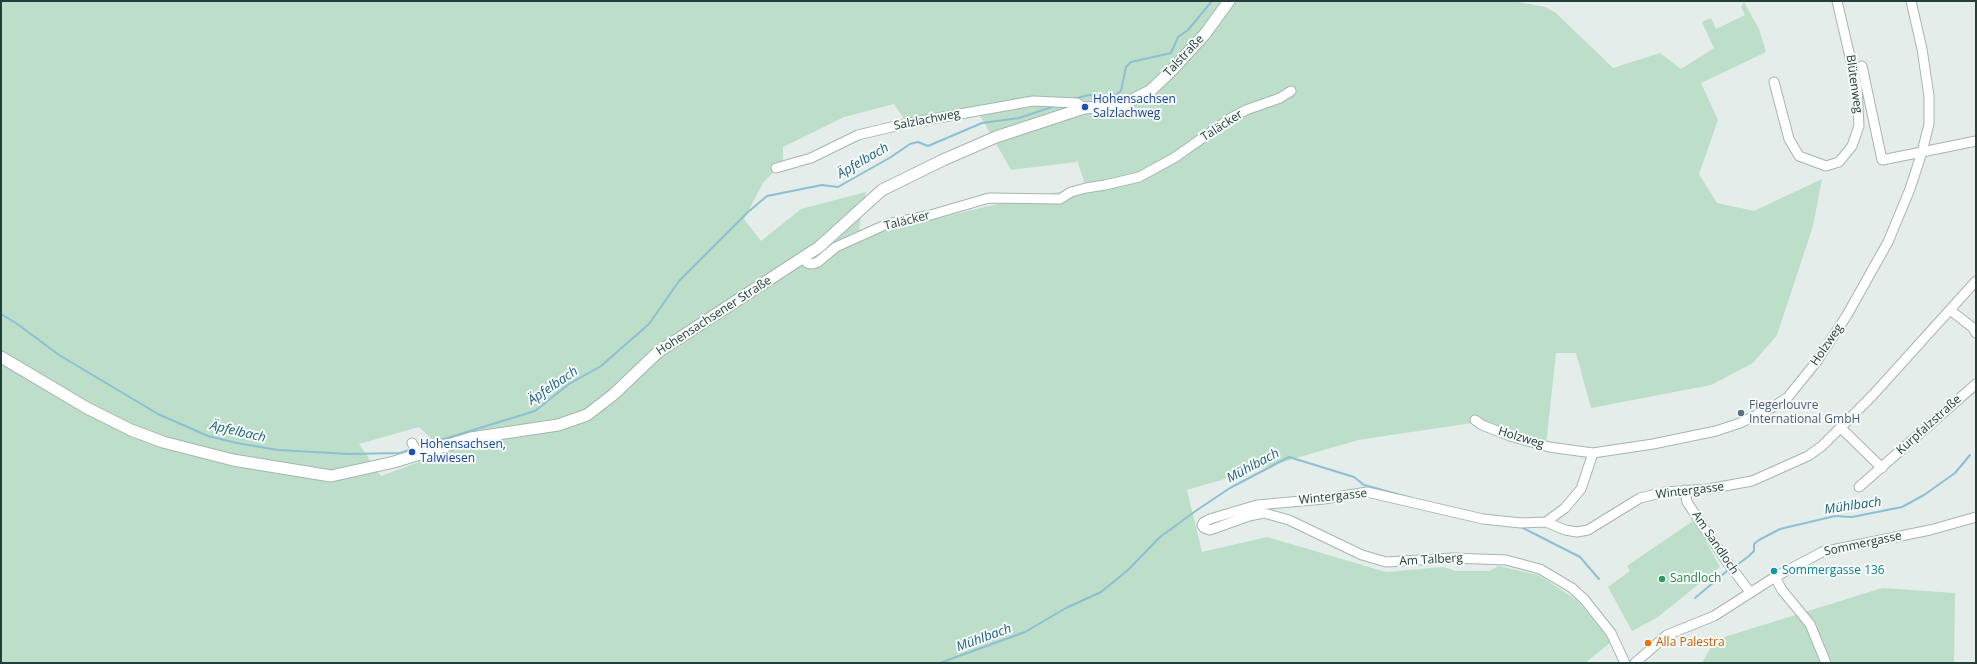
<!DOCTYPE html>
<meta charset="utf-8">
<style>
body{margin:0}
#map{position:relative;width:1977px;height:664px;overflow:hidden;background:#e4edea;font-family:"Open Sans",sans-serif}
canvas{display:block}
.frame{position:absolute;inset:0;border:2px solid #233f3a;pointer-events:none}
</style>
<div id="map">
<canvas width="1977" height="664"></canvas>
<div class="frame"></div>
</div>
<script>
const ctx = document.querySelector('canvas').getContext('2d');
ctx.lineJoin = 'round';
function paint(path, color) {
  ctx.fillStyle = color;
  ctx.fill(path, 'evenodd');
}
function shape(rows) {
  const path = new Path2D();
  for (const r of rows) {
    path.moveTo(r[0], r[1]);
    for (let i = 2; i < r.length; i += 2) path.lineTo(r[i], r[i + 1]);
  }
  return path;
}
function strokePath(path, color, width, dash) {
  ctx.strokeStyle = color;
  ctx.lineWidth = width;
  ctx.lineCap = dash ? 'butt' : 'round';
  ctx.setLineDash(dash || []);
  ctx.stroke(path);
}
function label(font, color, halo, rows, align = 'center') {
  ctx.font = font + ' "Open Sans",sans-serif';
  ctx.lineWidth = 4;
  ctx.setLineDash([]);
  ctx.textBaseline = 'middle';
  ctx.strokeStyle = halo;
  ctx.fillStyle = color;
  for (const [text, x, y, turn = 0] of rows) {
    ctx.save();
    ctx.translate(x, y);
    ctx.rotate((+turn || 0) * Math.PI / 180);
    ctx.textAlign = isNaN(turn) ? turn : align;
    if (halo) ctx.strokeText(text, 0, 0);
    ctx.fillText(text, 0, 0);
    ctx.restore();
  }
}
paint(shape([
 [1,1,1512,1,1545,7,1556,13,1613,68,1660,53,1681,69,1714,48,1702,22,1711,18,1716,29,1745,15,1741,7,1744,2,1759,29,1766,52,1701,83,1718,120,1699,174,1717,203,1754,211,1822,179,1813,226,1777,335,1753,363,1711,385,1591,408,1576,353,1556,353,1546,444,1478,422,1358,440,1187,490,1202,552,1267,537,1386,572,1443,567,1456,571,1489,571,1499,566,1538,575,1577,600,1611,642,1585,663,1,663],
 [894,104,904,119,977,110,1011,170,1076,162,1077,160,1085,184,1069,190,989,206,875,233,859,229,866,192,801,209,761,241,744,219,763,183,783,162,783,147,844,117],
 [419,427,435,442,438,455,381,476,359,444],
 [1694,520,1720,567,1658,617,1632,631,1608,587,1630,571,1627,566],
 [1882,588,1955,593,1954,663,1702,663,1715,640]
]), '#bddec9');
strokePath(shape([
 [1073,99,1089,95,1108,96,1117,94,1121,91,1126,67,1131,62,1171,53,1178,37,1188,30,1212,1],
 [1,314,16,323,59,355,158,414,208,436,237,443,278,450,349,454,400,453,412,449],
 [418,447,535,411,569,384,601,366,649,324,679,281,748,212,767,196,822,185,838,187,891,157,910,144,918,142,928,146,982,123,1019,118,1055,106],
 [1976,447,1976,446],
 [1521,527,1580,557,1599,579],
 [1737,565,1749,556,1754,551,1754,544,1759,540,1780,529,1835,516,1852,517,1902,507,1924,495,1955,473,1970,455],
 [1695,598,1727,571],
 [940,663,1025,632,1066,608,1101,592,1128,570,1160,537,1197,510,1230,488,1289,457,1354,477,1364,485,1412,498]
]), '#8cc0d2', 2);
const minor = shape([
 [1862,66,1882,160,1922,152,1929,124,1929,96,1922,49,1911,1],
 [1774,82,1789,139,1799,156,1826,166,1839,162,1852,146,1859,126,1857,87,1837,1],
 [776,168,811,158,858,135,904,124,1033,101,1077,103,1084,108],
 [804,257,807,263,812,264,818,262,836,247,887,224,927,216,989,198,1060,199,1071,192,1086,188,1105,185,1139,177,1174,158,1231,118,1246,110,1280,98,1291,91],
 [1950,310,1972,327,1976,333],
 [1475,420,1482,425,1510,436,1549,447,1593,453,1653,444,1716,431,1740,423,1773,407,1788,397,1817,361,1847,315,1888,242,1910,189,1922,152,1976,141],
 [1841,428,1882,468],
 [412,443,418,454],
 [1859,487,1976,384],
 [1685,490,1687,502,1727,562,1750,592],
 [1546,522,1565,508,1581,489,1593,453],
 [1775,577,1782,590,1810,624,1826,663],
 [1625,663,1611,633,1584,599,1572,588,1540,569,1506,560,1453,558,1386,562,1362,555,1289,520,1264,513,1249,516,1210,530,1204,528,1202,525,1204,522,1210,519,1257,505,1324,499,1367,492,1483,519,1521,523,1546,522,1565,530,1577,532,1588,530,1640,498,1665,492,1708,489,1752,481,1808,456,1822,446,1872,396,1976,281],
 [1635,663,1667,635,1714,616,1775,577,1822,552,1930,530,1976,517]
]);
const tertiary = shape([
 [1,357,87,408,131,430,163,442,233,460,331,476,394,462,471,438,558,425,587,415,614,394,658,352,819,247,882,190,943,160,996,137,1084,108,1120,106,1150,91,1172,70,1205,34,1229,1]
]);
strokePath(minor, '#a6b5b2', 11);
strokePath(tertiary, '#a6b5b2', 13);
strokePath(minor, '#fff', 9);
strokePath(tertiary, '#fff', 11);
for (const [x, y, r, color] of [
 [1085,107,4,"#1a4fb4"],
 [1741,413,4,"#5c6f8a"],
 [412,452,4,"#1a4fb4"],
 [1774,571,4,"#0f9aa8"],
 [1662,579,4,"#2e9e5b"],
 [1648,643,4,"#e8710a"]
]) {
  const dot = new Path2D();
  dot.arc(x, y, r, 0, 2 * Math.PI);
  ctx.fillStyle = color;
  ctx.fill(dot);
  strokePath(dot, '#f5faf8', 1.5);
}
label('12px', '#233f3a', '#f5faf8', [
 ["Talstraße",1184,56,-47],
 ["Blütenweg",1854,84,82],
 ["Salzlachweg",927,120,-11],
 ["Taläcker",1222,126,-33],
 ["Taläcker",907,221,-14],
 ["Hohensachsener Straße",714,316,-33],
 ["Holzweg",1827,345,-56],
 ["Kurpfalzstraße",1929,425,-42],
 ["Holzweg",1521,438,17],
 ["Wintergasse",1690,491,-7],
 ["Wintergasse",1333,497,-6],
 ["Am Sandloch",1715,543,56],
 ["Sommergasse",1863,544,-12],
 ["Am Talberg",1431,560,-3]
]);
label('12px', '#164399', '#f5faf8', [
 ["Hohensachsen",1093,100],
 ["Salzlachweg",1093,114],
 ["Hohensachsen,",420,445],
 ["Talwiesen",420,459]
], 'left');
label('12px', '#4e5e75', '#f5faf8', [
 ["Fiegerlouvre",1749,406],
 ["International GmbH",1749,420]
], 'left');
label('12px', '#0d838f', '#f5faf8', [
 ["Sommergasse 136",1782,571]
], 'left');
label('12px', '#27864d', '#f5faf8', [
 ["Sandloch",1670,579]
], 'left');
label('12px', '#c56008', '#f5faf8', [
 ["Alla Palestra",1656,643]
], 'left');
label('italic 13px', '#1d627c', '#f5faf8', [
 ["Äpfelbach",863,161,-30],
 ["Äpfelbach",553,386,-34],
 ["Äpfelbach",238,432,13],
 ["Mühlbach",1253,466,-28],
 ["Mühlbach",1853,506,-8],
 ["Mühlbach",984,638,-20]
]);
</script>
